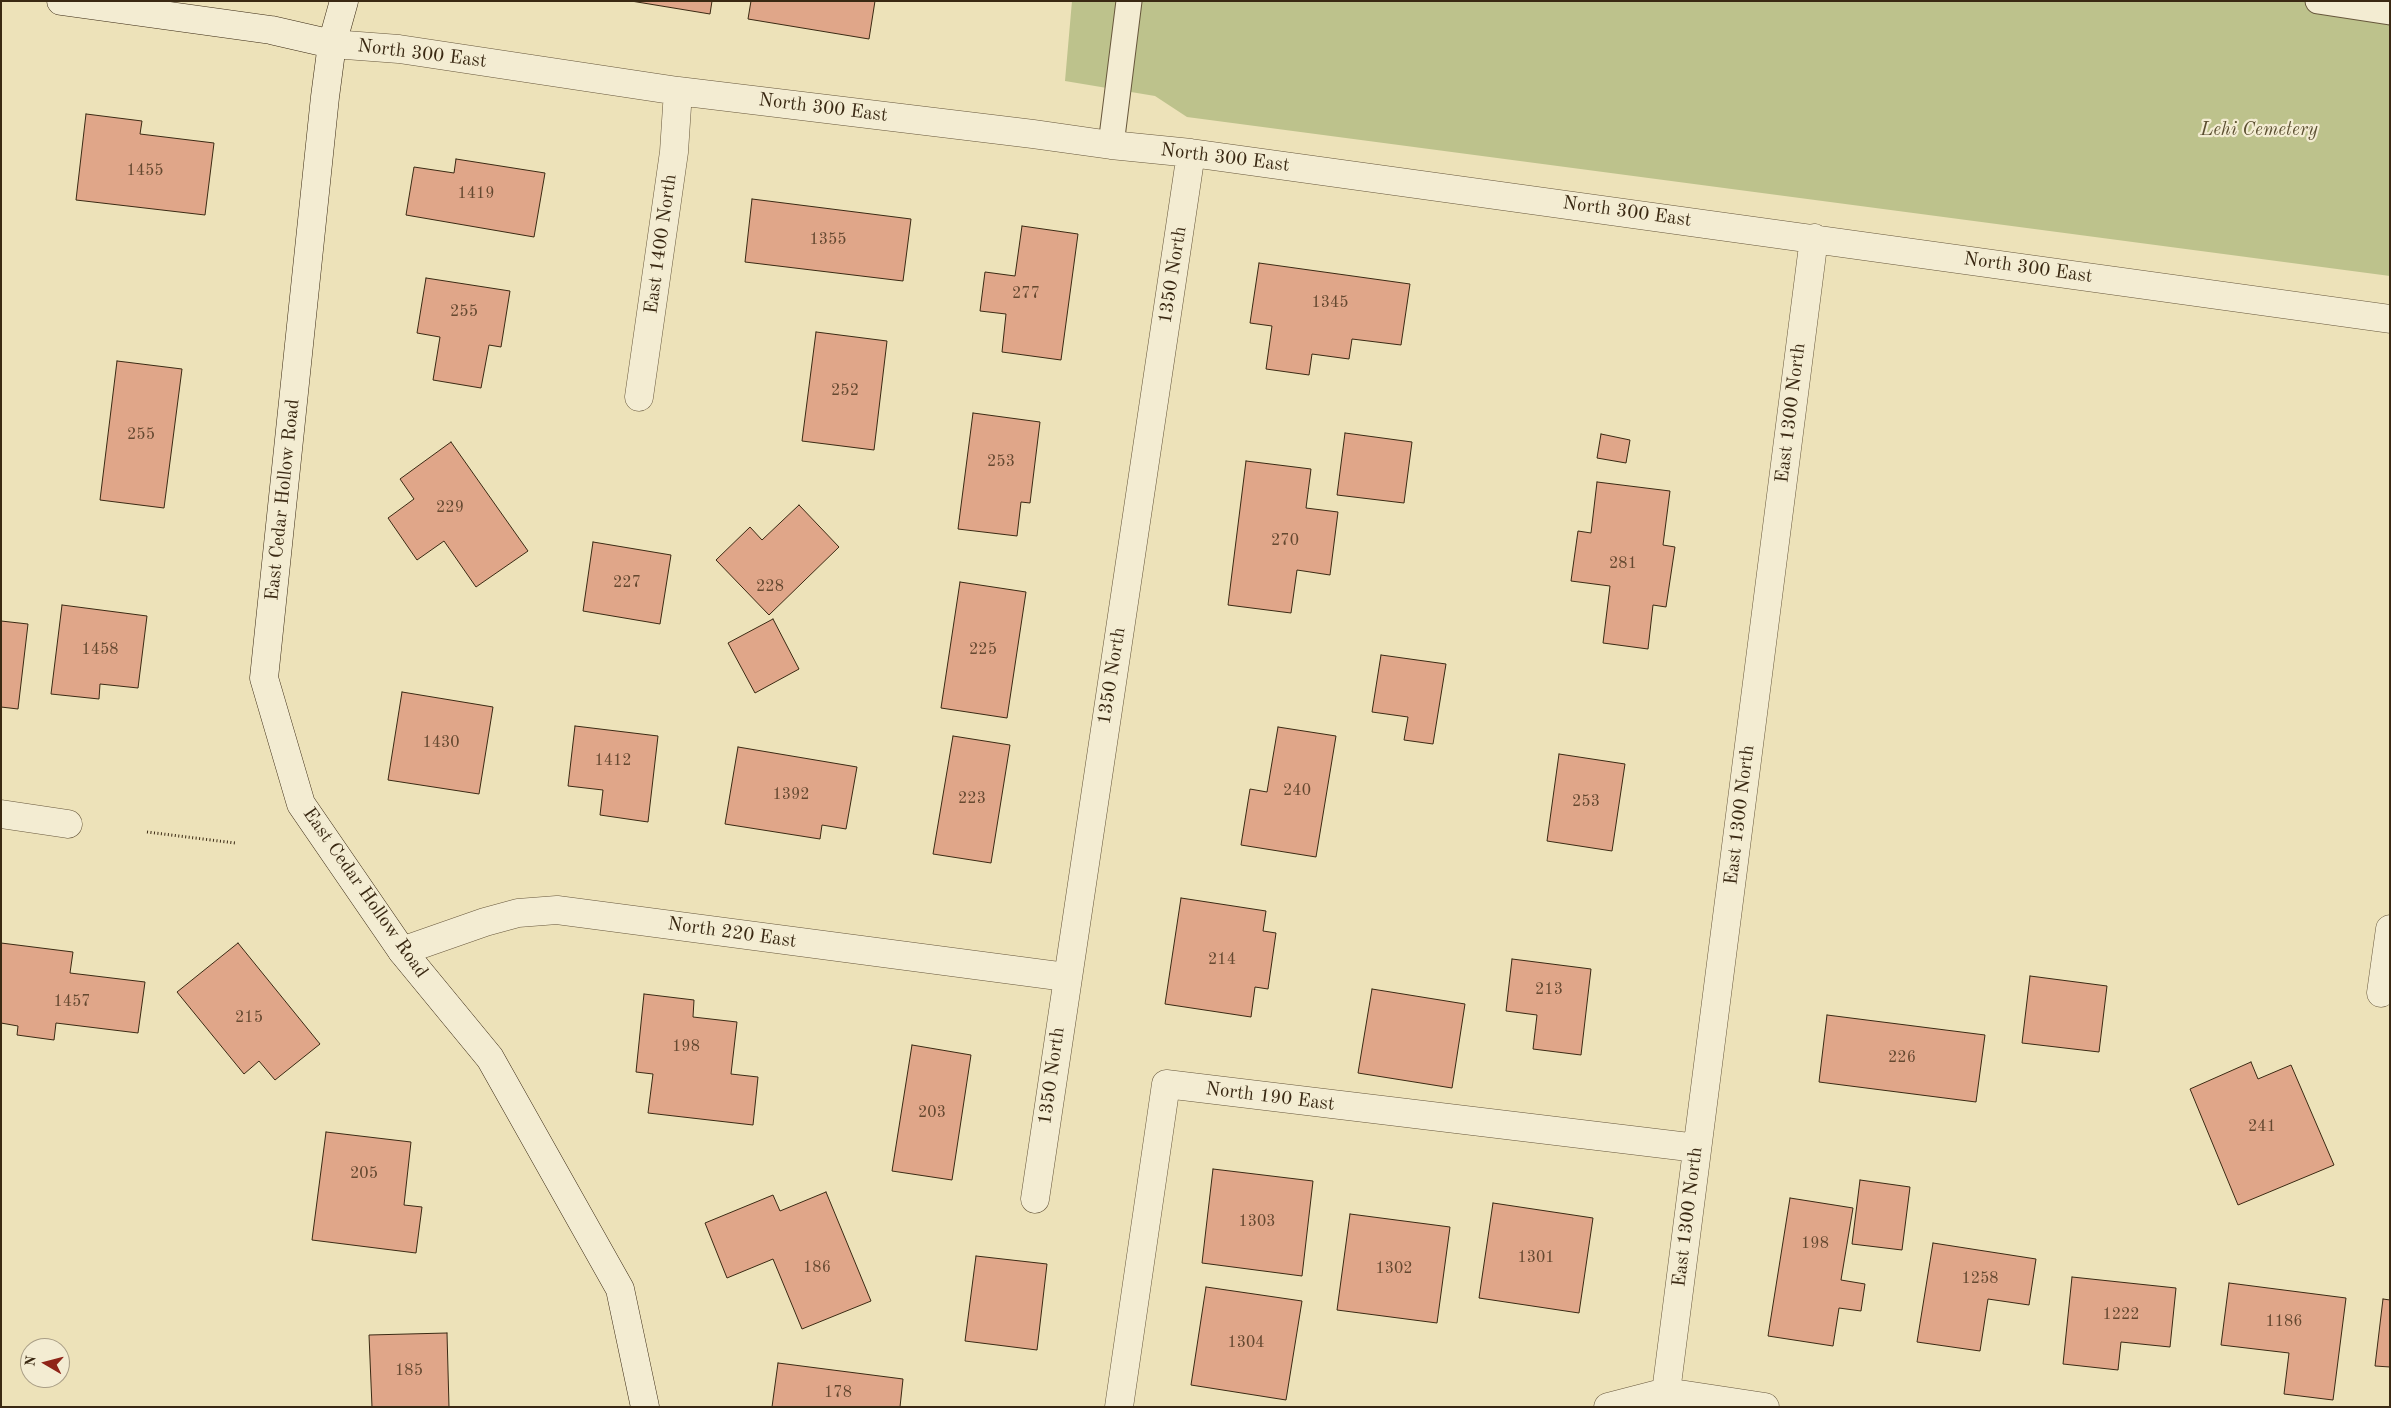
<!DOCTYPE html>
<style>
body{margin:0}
#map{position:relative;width:2391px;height:1408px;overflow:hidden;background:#ede2b9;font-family:"Old Standard TT",serif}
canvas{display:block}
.frame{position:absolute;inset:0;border:2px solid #3a2913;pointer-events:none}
.north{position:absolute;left:20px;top:1338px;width:50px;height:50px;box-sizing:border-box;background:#f3ecd2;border:1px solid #a99e86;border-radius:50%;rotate:278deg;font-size:14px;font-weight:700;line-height:20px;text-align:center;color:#3a2913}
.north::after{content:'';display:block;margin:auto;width:18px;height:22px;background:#8f2418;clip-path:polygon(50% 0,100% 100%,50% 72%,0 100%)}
</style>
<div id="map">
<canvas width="2391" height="1408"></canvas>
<div class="frame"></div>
<div class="north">N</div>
</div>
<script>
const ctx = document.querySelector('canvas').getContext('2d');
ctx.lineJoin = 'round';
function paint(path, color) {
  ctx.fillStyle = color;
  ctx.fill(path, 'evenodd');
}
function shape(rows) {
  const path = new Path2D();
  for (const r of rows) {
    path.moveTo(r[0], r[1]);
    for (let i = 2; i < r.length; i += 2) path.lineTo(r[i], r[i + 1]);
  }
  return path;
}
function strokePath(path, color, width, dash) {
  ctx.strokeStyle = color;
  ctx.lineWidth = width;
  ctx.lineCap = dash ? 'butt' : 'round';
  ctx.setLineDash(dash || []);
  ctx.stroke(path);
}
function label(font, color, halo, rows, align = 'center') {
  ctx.font = font + ' "Old Standard TT",serif';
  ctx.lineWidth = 4.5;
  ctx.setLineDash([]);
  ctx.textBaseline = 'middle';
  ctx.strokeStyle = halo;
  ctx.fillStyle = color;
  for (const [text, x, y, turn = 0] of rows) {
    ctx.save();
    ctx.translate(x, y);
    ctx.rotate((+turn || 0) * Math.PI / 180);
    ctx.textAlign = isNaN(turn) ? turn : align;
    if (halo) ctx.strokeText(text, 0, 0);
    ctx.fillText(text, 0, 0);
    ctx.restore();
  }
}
paint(shape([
 [1072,1,2390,1,2390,276,1187,117,1155,96,1065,81]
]), '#bdc28c');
const building = shape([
 [631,1,712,1,710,14,631,1],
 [751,1,875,1,869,39,748,19,751,1],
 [86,114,142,121,140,134,214,143,205,215,76,200,86,114],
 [456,159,545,173,534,237,406,215,414,167,454,173,456,159],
 [752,199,911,219,903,281,745,262,752,199],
 [1022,226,1078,234,1061,360,1002,352,1006,314,980,311,985,272,1015,276,1022,226],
 [1259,263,1410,284,1401,345,1352,339,1349,359,1312,354,1309,375,1266,369,1272,326,1250,323,1259,263],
 [426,278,510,291,501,347,489,345,481,388,433,380,440,337,417,333,426,278],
 [816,332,887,341,874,450,802,441,816,332],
 [117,361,182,369,164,508,100,500,117,361],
 [973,413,1040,422,1030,503,1021,502,1017,536,958,529,973,413],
 [1345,433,1412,442,1404,503,1337,495,1345,433],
 [1601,434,1630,440,1626,463,1597,458,1601,434],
 [451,442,528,551,476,587,444,541,417,560,388,518,414,499,400,479,451,442],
 [1246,461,1311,469,1306,508,1338,512,1330,575,1297,570,1291,613,1228,605,1246,461],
 [1597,482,1670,491,1663,545,1675,547,1666,607,1653,605,1648,649,1603,643,1610,586,1571,581,1578,531,1591,533,1597,482],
 [799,505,839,547,769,615,716,560,750,527,762,540,799,505],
 [593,542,671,555,660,624,583,611,593,542],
 [960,582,1026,592,1007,718,941,708,960,582],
 [62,605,147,616,138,688,100,684,99,699,51,694,62,605],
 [773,619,799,669,755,693,728,643,773,619],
 [1,621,28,624,18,709,1,707,1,621],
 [1381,655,1446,664,1433,744,1404,740,1408,717,1372,712,1381,655],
 [402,692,493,707,479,794,388,780,402,692],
 [575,726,658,736,648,822,600,815,603,790,568,786,575,726],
 [1278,727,1336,736,1316,857,1241,845,1250,789,1267,792,1278,727],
 [953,736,1010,745,991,863,933,854,953,736],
 [738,747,857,767,846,829,822,825,820,839,725,824,738,747],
 [1559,754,1625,764,1612,851,1547,841,1559,754],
 [1181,898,1266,911,1263,931,1276,933,1268,989,1255,987,1251,1017,1165,1004,1181,898],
 [1,943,73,952,70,973,145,982,138,1033,56,1023,54,1040,17,1035,18,1026,1,1023,1,943],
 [238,943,320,1044,275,1080,259,1061,244,1074,177,992,238,943],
 [1512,959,1591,969,1581,1055,1533,1049,1537,1015,1506,1011,1512,959],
 [2030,976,2107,986,2099,1052,2022,1043,2030,976],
 [1372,989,1465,1004,1452,1088,1358,1073,1372,989],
 [644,994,694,1000,693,1017,737,1022,731,1074,758,1077,753,1125,648,1113,653,1074,636,1072,644,994],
 [1827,1015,1985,1035,1976,1102,1819,1082,1827,1015],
 [912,1045,971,1055,952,1180,892,1171,912,1045],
 [2251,1062,2258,1079,2291,1065,2334,1165,2238,1205,2190,1089,2251,1062],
 [326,1132,411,1142,404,1205,422,1207,416,1253,312,1240,326,1132],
 [1213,1169,1313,1181,1302,1276,1202,1263,1213,1169],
 [1860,1180,1910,1187,1902,1250,1852,1244,1860,1180],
 [826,1192,871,1301,802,1329,773,1259,727,1278,705,1223,773,1195,780,1211,826,1192],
 [1790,1198,1853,1208,1841,1280,1865,1284,1861,1311,1839,1308,1833,1346,1768,1336,1790,1198],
 [1493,1203,1593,1218,1579,1313,1479,1298,1493,1203],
 [1350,1214,1450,1227,1437,1323,1337,1310,1350,1214],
 [1933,1243,2036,1259,2029,1305,1988,1299,1980,1351,1917,1342,1933,1243],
 [976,1256,1047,1264,1037,1350,965,1341,976,1256],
 [2072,1277,2176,1288,2170,1347,2121,1342,2118,1370,2063,1364,2072,1277],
 [2229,1283,2346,1298,2333,1400,2284,1394,2289,1353,2221,1345,2229,1283],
 [1206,1287,1302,1301,1286,1400,1191,1385,1206,1287],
 [2383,1299,2390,1300,2390,1367,2375,1366,2383,1299],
 [447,1333,449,1407,372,1407,369,1335,447,1333],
 [778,1363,903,1379,900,1407,772,1407,778,1363]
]);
paint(building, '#e0a689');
strokePath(building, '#3a2913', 1);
const lane = shape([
 [2318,1,2390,12],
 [1111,145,1129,1]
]);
const street = shape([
 [332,44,399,49,678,91,1033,134,1111,145,1191,153,2390,319],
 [639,397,674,152,678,91],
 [1,814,68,824],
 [402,951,485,922,518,913,557,910,1066,977],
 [2381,993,2390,929],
 [1035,1199,1191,153],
 [1666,1392,1814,238],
 [1119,1407,1166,1084,1697,1148],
 [1608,1407,1666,1392,1765,1407]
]);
const secondary = shape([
 [61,1,271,30,332,44],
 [344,1,332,44,325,97,264,678,301,804,402,951,490,1058,620,1289,645,1407]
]);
strokePath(lane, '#67573c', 27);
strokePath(street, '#67573c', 29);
strokePath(secondary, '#3a2913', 29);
strokePath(shape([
 [147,832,235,843]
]), '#3a2913', 3, [1, 2.5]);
strokePath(lane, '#f3ecd2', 25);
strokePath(street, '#f3ecd2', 28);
strokePath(secondary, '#f3ecd2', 28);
label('16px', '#644830', null, [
 ["1455",145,171],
 ["1419",476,194],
 ["1355",828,240],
 ["277",1026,294],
 ["1345",1330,303],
 ["255",464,312],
 ["252",845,391],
 ["255",141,435],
 ["253",1001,462],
 ["229",450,508],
 ["270",1285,541],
 ["281",1623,564],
 ["227",627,583],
 ["228",770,587],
 ["1458",100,650],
 ["225",983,650],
 ["1430",441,743],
 ["1412",613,761],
 ["240",1297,791],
 ["1392",791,795],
 ["223",972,799],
 ["253",1586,802],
 ["214",1222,960],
 ["213",1549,990],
 ["1457",72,1002],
 ["215",249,1018],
 ["198",686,1047],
 ["226",1902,1058],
 ["203",932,1113],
 ["241",2262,1127],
 ["205",364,1174],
 ["1303",1257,1222],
 ["198",1815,1244],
 ["1301",1536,1258],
 ["186",817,1268],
 ["1302",1394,1269],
 ["1258",1980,1279],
 ["1222",2121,1315],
 ["1186",2284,1322],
 ["1304",1246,1343],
 ["185",409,1371],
 ["178",838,1393]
]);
label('19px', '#3a2913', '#f3ecd2', [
 ["North 300 East",422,54,7],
 ["North 300 East",823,108,7],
 ["North 300 East",1225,158,7],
 ["North 300 East",1627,212,8],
 ["East 1400 North",661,244,-82],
 ["North 300 East",2028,268,8],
 ["1350 North",1173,275,-81],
 ["East 1300 North",1791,413,-83],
 ["East Cedar Hollow Road",283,500,-84],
 ["1350 North",1112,676,-81],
 ["East 1300 North",1740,815,-83],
 ["East Cedar Hollow Road",365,893,55],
 ["North 220 East",732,933,8],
 ["1350 North",1052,1076,-82],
 ["North 190 East",1270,1097,7],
 ["East 1300 North",1688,1217,-83]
]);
label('italic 19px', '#5b4f31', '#f3ecd2', [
 ["Lehi Cemetery",2259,130]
]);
</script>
